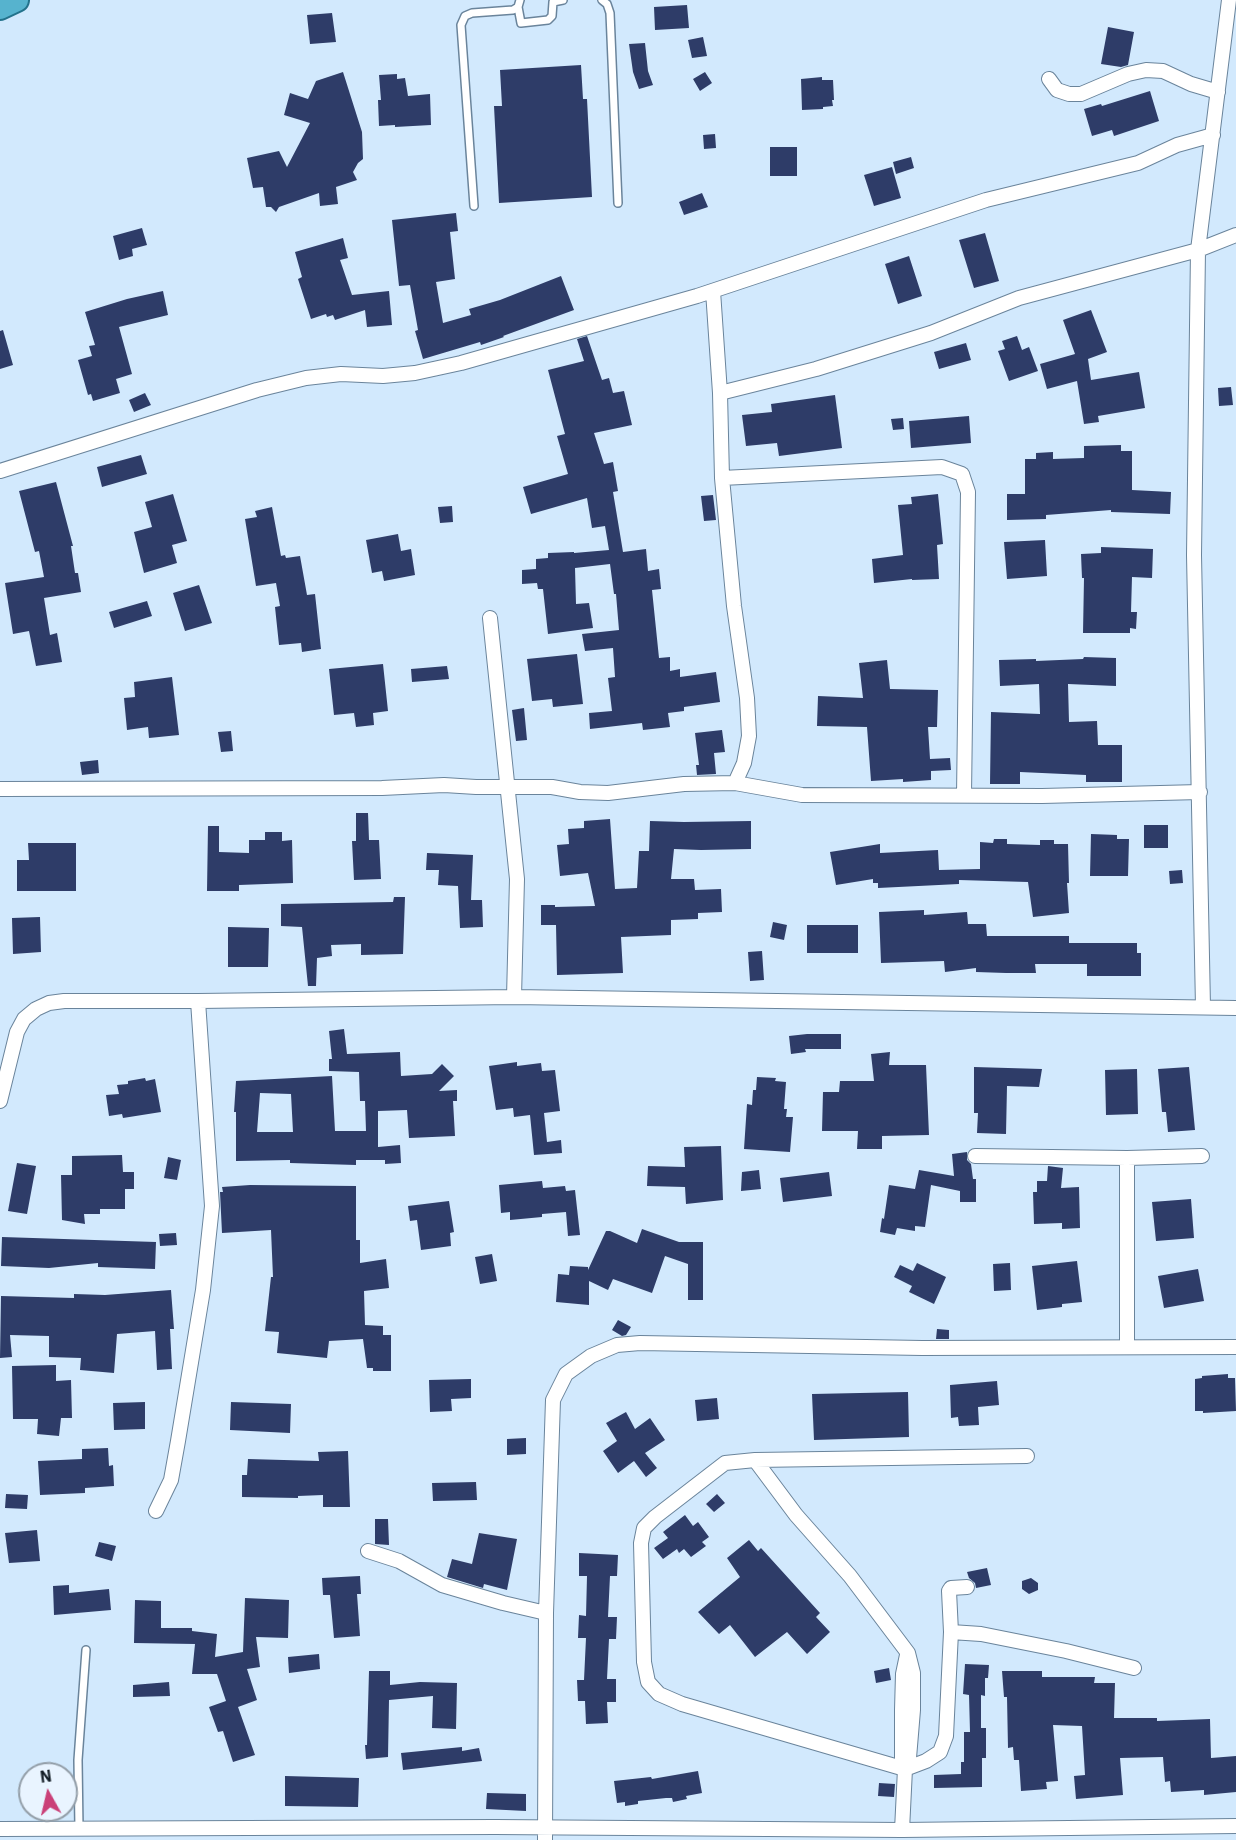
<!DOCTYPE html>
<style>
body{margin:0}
#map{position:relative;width:1236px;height:1840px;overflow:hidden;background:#d2e9fd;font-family:"IBM Plex Sans",sans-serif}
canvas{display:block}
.north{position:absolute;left:18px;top:1762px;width:60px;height:60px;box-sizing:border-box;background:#e9f4ff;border:2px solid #939ea8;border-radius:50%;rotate:352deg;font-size:16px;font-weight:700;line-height:24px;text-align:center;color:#131d26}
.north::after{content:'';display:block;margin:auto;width:21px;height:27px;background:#ca4078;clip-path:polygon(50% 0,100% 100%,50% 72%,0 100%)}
</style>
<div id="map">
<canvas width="1236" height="1840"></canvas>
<div class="north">N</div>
</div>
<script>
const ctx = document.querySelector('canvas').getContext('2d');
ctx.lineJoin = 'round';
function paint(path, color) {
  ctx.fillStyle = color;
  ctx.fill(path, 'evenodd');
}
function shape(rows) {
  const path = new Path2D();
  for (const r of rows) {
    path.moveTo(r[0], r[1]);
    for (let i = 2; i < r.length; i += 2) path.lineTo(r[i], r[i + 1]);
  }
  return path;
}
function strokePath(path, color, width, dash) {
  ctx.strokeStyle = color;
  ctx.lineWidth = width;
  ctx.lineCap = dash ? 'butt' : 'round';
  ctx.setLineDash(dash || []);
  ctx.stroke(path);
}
paint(shape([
 [687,5,689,28,655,30,654,7],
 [332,13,336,42,310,44,307,15],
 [1108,27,1134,32,1128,65,1121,67,1101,64],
 [703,37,707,56,692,58,688,40],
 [645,43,648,71,653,85,639,89,633,72,629,44],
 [581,65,583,99,587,99,592,197,499,203,494,106,502,106,500,70],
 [343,72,362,132,363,159,358,163,353,172,357,180,336,187,338,204,320,206,319,193,279,207,276,212,271,207,266,207,263,187,253,188,247,158,279,151,287,167,310,123,284,115,290,93,308,99,316,81],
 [705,72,712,83,700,91,693,79],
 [397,74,397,79,405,78,408,96,430,94,431,125,395,127,395,125,379,126,378,100,381,100,379,75],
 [822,77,822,80,833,80,834,100,832,100,833,106,823,107,823,109,802,110,801,79],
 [1150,91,1159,121,1114,136,1112,130,1092,136,1084,109,1101,104,1102,106],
 [715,134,716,148,704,149,703,135],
 [770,147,797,147,797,176,770,176],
 [911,157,914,168,896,174,893,162],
 [892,167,901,198,874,206,864,175],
 [702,193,708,207,684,215,679,202],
 [456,213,458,231,450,232,455,279,436,282,443,323,471,315,469,309,500,300,561,276,574,310,503,336,504,337,481,345,480,342,423,359,415,331,418,330,410,285,399,286,392,220],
 [142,228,147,245,132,249,133,256,119,260,113,236],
 [985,233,999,281,974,288,959,240],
 [343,238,348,258,340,260,352,295,389,291,392,325,367,327,365,310,335,320,333,315,327,317,326,314,311,319,298,279,302,277,295,252],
 [909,256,922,296,898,304,885,264],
 [163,291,168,315,119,327,132,374,116,379,120,393,93,401,91,394,88,395,78,360,92,356,89,346,95,345,85,312,127,299],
 [1091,310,1107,352,1088,359,1091,380,1139,372,1145,408,1098,416,1099,422,1084,424,1077,381,1047,389,1040,364,1075,354,1063,320],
 [3,330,13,365,0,369,0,331],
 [587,336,602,380,609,378,613,393,624,391,632,425,594,433,604,464,613,462,618,491,613,492,623,552,646,549,648,571,659,569,661,589,652,590,659,658,670,657,670,671,680,669,680,677,716,672,720,702,684,707,684,711,668,713,670,727,643,730,642,723,590,729,589,713,612,711,608,678,615,677,613,648,585,651,582,634,619,630,616,594,614,594,610,564,575,568,576,604,589,603,593,628,548,634,543,589,538,589,537,583,522,584,522,570,536,569,536,559,548,558,548,553,574,552,574,553,609,550,605,526,592,528,587,498,531,514,523,487,568,474,557,436,565,434,548,370,584,361,577,339],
 [1017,336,1022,350,1029,347,1038,371,1009,381,998,351,1005,349,1002,341],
 [966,343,971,360,939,369,934,352],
 [1231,387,1233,405,1219,406,1218,388],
 [145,393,151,405,134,412,129,400],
 [835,395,842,448,779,456,777,443,746,446,742,415,772,412,771,404],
 [969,416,971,443,911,448,909,421],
 [903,418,904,429,893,430,891,419],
 [1121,445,1121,451,1132,451,1132,490,1171,492,1170,514,1111,512,1111,510,1046,515,1046,519,1007,520,1007,494,1025,494,1025,459,1036,459,1036,453,1053,452,1053,459,1084,458,1084,446],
 [141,455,147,474,102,487,97,467],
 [56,482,73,546,71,546,75,573,78,573,81,592,44,598,50,635,57,633,62,662,36,666,29,631,13,634,5,583,44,577,39,551,35,552,19,491],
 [173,494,187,541,172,545,177,563,144,573,134,532,152,527,145,502],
 [938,494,943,544,937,545,939,579,912,580,912,579,874,583,872,559,903,555,898,505,912,504,911,497],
 [713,495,716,520,704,521,701,496],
 [452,506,453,522,440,523,438,507],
 [272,507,281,556,285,555,286,558,300,556,307,595,315,594,321,649,302,652,301,643,279,645,275,607,280,606,276,583,256,586,245,519,257,517,255,511],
 [398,534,401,551,411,549,415,575,384,581,382,571,372,573,366,540],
 [1045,540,1047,576,1007,579,1004,542],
 [1101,547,1153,549,1152,578,1132,577,1131,612,1137,612,1136,629,1130,628,1130,633,1083,633,1084,578,1082,578,1081,554,1101,553],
 [199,585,212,623,185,631,173,593],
 [147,601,152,616,114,628,109,612],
 [577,654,583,704,553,707,552,699,532,701,527,659],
 [1084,657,1116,658,1116,686,1068,684,1069,722,1097,721,1098,745,1122,745,1122,782,1086,782,1086,775,1020,772,1020,784,990,784,991,712,1040,714,1039,684,1000,686,999,660,1036,659,1036,661,1083,659],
 [887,660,890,689,938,690,937,727,928,727,930,759,950,758,951,770,931,771,931,780,903,782,903,779,871,781,867,727,817,726,818,696,863,698,859,663],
 [383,664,388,711,373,713,374,725,356,727,354,713,334,715,329,669],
 [447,666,449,679,412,682,411,669],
 [172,677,179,735,149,738,148,727,127,730,124,698,135,697,134,682],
 [524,708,527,740,516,741,512,710],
 [722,730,725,752,714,753,716,774,697,775,696,765,699,765,695,733],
 [231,731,233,751,221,752,218,732],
 [98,760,99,773,82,775,80,762],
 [356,813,368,813,369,840,379,840,381,879,354,880,352,841,356,841],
 [610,819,615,889,637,888,639,851,649,851,650,821,684,822,751,821,751,849,701,850,674,849,671,879,694,879,695,890,721,889,722,912,698,913,698,919,671,920,671,935,621,937,623,973,557,975,556,925,541,925,541,905,555,905,555,907,595,906,588,873,560,876,557,845,569,844,568,829,584,828,584,821],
 [1144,825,1168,825,1168,848,1144,848],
 [208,826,219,826,219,852,249,853,249,840,265,840,265,832,282,832,282,841,292,840,293,883,239,885,239,891,207,891],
 [1091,834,1117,835,1117,839,1129,839,1128,876,1090,876],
 [994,839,1007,839,1007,844,1040,845,1040,840,1054,840,1054,844,1068,844,1069,883,1067,883,1069,913,1033,917,1028,882,959,880,959,884,878,888,878,883,873,883,873,879,836,885,830,852,880,844,880,853,938,850,939,870,980,869,980,842,993,843],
 [28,843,76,843,76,891,17,891,17,860,29,860],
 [427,853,473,855,471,900,482,900,483,927,460,928,458,886,438,885,439,870,426,870],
 [1182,870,1183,883,1170,884,1169,871],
 [394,897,405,897,403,954,361,955,361,944,331,945,332,956,317,958,316,986,308,986,302,927,281,926,281,904,393,902],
 [924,910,924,915,967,912,968,924,986,924,987,936,1069,936,1069,943,1137,943,1137,953,1141,953,1141,976,1087,976,1087,964,1035,964,1036,973,1006,973,976,972,976,968,945,972,944,961,881,963,879,912],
 [40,917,41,952,13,954,12,918],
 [773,922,787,925,784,940,770,937],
 [807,925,858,925,858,953,807,953],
 [228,927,269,928,268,967,228,967],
 [762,951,764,980,750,981,748,952],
 [344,1029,347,1054,400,1052,401,1076,432,1074,442,1064,454,1076,439,1091,457,1090,457,1101,453,1101,455,1136,409,1138,407,1110,378,1111,378,1147,400,1145,401,1163,385,1164,385,1160,356,1160,356,1165,290,1163,290,1160,236,1161,236,1112,234,1112,236,1081,332,1076,335,1131,366,1131,365,1101,360,1101,359,1072,329,1071,329,1059,332,1059,329,1031],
 [260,1093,291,1094,293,1132,257,1132],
 [807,1034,841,1034,841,1049,805,1049,806,1052,791,1054,789,1036],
 [890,1052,889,1065,926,1065,929,1135,882,1136,882,1149,857,1149,858,1131,822,1131,823,1092,839,1092,840,1081,874,1081,871,1054],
 [517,1062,517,1066,541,1063,542,1071,555,1070,560,1111,544,1113,547,1142,561,1140,562,1153,534,1155,530,1115,514,1117,513,1108,496,1110,489,1066],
 [974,1067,1042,1069,1039,1087,1007,1086,1006,1134,977,1133,978,1113,974,1113],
 [1189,1067,1195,1130,1168,1132,1166,1112,1162,1112,1158,1069],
 [1137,1069,1138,1114,1106,1115,1105,1070],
 [757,1077,776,1078,775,1081,786,1082,784,1109,787,1109,786,1117,793,1117,790,1152,744,1149,747,1104,752,1105,753,1090,756,1090],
 [145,1078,146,1081,155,1079,161,1112,123,1118,122,1114,109,1116,106,1095,119,1094,117,1085,128,1084,128,1081],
 [721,1146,723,1200,686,1204,685,1187,647,1186,648,1166,685,1167,684,1147],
 [967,1152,967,1160,971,1164,973,1179,976,1179,976,1202,960,1202,960,1191,931,1185,925,1227,915,1226,915,1231,897,1228,895,1235,880,1232,882,1218,884,1219,889,1185,915,1189,919,1170,954,1176,952,1154],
 [122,1155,123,1172,134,1172,134,1189,125,1189,125,1209,100,1209,100,1214,84,1214,85,1224,62,1220,61,1175,72,1175,72,1156],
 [168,1157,181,1160,177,1180,164,1178],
 [17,1163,36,1166,27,1214,8,1211],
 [1048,1166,1063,1168,1061,1188,1079,1187,1080,1228,1062,1229,1062,1223,1034,1224,1033,1192,1037,1192,1037,1181,1047,1181],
 [759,1170,761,1189,741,1191,742,1172],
 [829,1172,832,1196,783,1202,780,1178],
 [542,1181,543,1188,565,1186,566,1191,575,1190,580,1235,568,1236,566,1212,542,1214,542,1217,510,1220,510,1212,501,1213,499,1185],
 [250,1185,356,1186,356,1240,360,1240,360,1263,386,1259,389,1288,364,1291,365,1325,383,1326,383,1335,391,1335,391,1371,373,1371,373,1368,367,1368,363,1339,329,1341,327,1358,277,1353,279,1332,265,1331,271,1277,273,1277,271,1230,222,1233,220,1192,223,1192,222,1187],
 [1191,1199,1194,1238,1156,1241,1152,1202],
 [449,1201,454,1232,450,1233,451,1246,421,1250,417,1220,410,1221,408,1206],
 [642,1229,679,1242,703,1242,703,1300,688,1300,688,1264,665,1256,652,1293,613,1279,608,1290,589,1281,589,1305,556,1302,558,1274,569,1275,570,1266,588,1267,588,1270,606,1231,610,1231,637,1243],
 [176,1233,177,1245,160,1246,159,1234],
 [2,1237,156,1242,155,1269,98,1267,98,1263,49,1268,1,1266],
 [492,1254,497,1281,480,1284,475,1257],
 [1077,1261,1082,1302,1062,1304,1062,1307,1037,1310,1032,1266],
 [917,1263,946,1277,934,1304,909,1292,912,1286,894,1277,900,1265,913,1271],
 [1010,1263,1011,1290,994,1291,993,1264],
 [1198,1269,1204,1301,1164,1308,1158,1276],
 [171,1290,174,1329,170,1329,172,1369,157,1370,155,1331,117,1334,114,1373,80,1370,81,1358,49,1357,49,1336,10,1335,12,1357,0,1358,1,1296,74,1298,74,1294,105,1295],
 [618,1320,631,1327,626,1335,622,1336,612,1330],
 [937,1329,949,1330,949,1339,936,1339],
 [56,1365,56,1381,71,1380,72,1418,61,1418,59,1436,37,1434,38,1419,13,1419,12,1366],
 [1228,1374,1228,1378,1235,1378,1236,1411,1203,1413,1203,1411,1195,1411,1195,1379,1202,1378,1202,1376],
 [471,1379,471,1398,451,1399,452,1411,430,1412,429,1380],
 [997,1381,999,1405,978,1407,979,1425,959,1426,958,1417,951,1418,950,1385],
 [908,1392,909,1437,814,1440,812,1394],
 [717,1398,719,1419,697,1421,695,1400],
 [145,1402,145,1429,114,1430,113,1403],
 [231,1402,291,1404,290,1433,230,1430],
 [626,1412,635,1429,650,1418,665,1440,645,1453,657,1468,646,1477,634,1461,618,1473,603,1451,617,1441,606,1423],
 [526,1438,526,1454,507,1455,507,1439],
 [108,1448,109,1466,113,1465,114,1486,85,1488,85,1493,40,1495,38,1461,82,1459,82,1449],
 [348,1451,350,1507,323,1507,323,1495,298,1496,298,1498,242,1497,242,1475,247,1475,248,1459,319,1461,318,1452],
 [476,1482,477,1500,433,1501,432,1483],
 [6,1494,28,1495,27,1509,5,1508],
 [717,1494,725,1503,714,1512,706,1504],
 [685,1515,693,1526,698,1522,709,1537,702,1542,706,1546,691,1557,684,1549,679,1553,677,1549,663,1559,654,1548,668,1538,663,1532],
 [375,1519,388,1519,389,1545,375,1544],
 [37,1530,40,1561,9,1563,5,1533],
 [479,1533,517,1539,507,1590,484,1584,483,1588,447,1577,452,1559,472,1564],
 [749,1540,758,1551,761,1548,820,1613,816,1617,830,1632,807,1654,787,1632,755,1657,730,1625,719,1634,698,1612,740,1577,727,1558],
 [99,1542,116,1546,112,1561,95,1556],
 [579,1553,618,1555,617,1576,610,1576,608,1617,617,1617,616,1639,609,1639,607,1679,616,1679,616,1702,607,1702,608,1723,586,1724,585,1701,578,1701,577,1680,584,1680,586,1638,578,1638,579,1615,586,1616,587,1576,579,1576],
 [987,1568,991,1585,976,1588,975,1583,969,1578,967,1572],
 [360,1576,361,1594,357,1594,360,1636,334,1638,330,1595,323,1595,322,1578],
 [1031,1578,1038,1583,1038,1590,1029,1594,1022,1589,1022,1581],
 [69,1585,69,1593,109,1589,111,1610,54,1615,53,1586],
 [245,1598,289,1600,288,1638,256,1637,260,1667,247,1669,257,1700,238,1707,255,1755,233,1762,223,1731,218,1732,209,1707,226,1701,217,1674,192,1674,195,1644,134,1643,135,1600,161,1601,161,1628,192,1628,192,1631,217,1634,215,1657,243,1652],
 [319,1654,320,1669,289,1673,288,1657],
 [965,1664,989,1665,988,1678,985,1678,985,1696,981,1695,981,1728,986,1728,986,1758,982,1758,982,1787,934,1788,934,1775,961,1774,961,1762,964,1762,964,1732,970,1732,969,1695,963,1694],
 [889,1668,891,1680,876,1683,874,1671],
 [369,1671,390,1671,390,1685,420,1682,457,1683,456,1729,432,1728,433,1696,389,1700,388,1757,366,1759,365,1745,367,1745],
 [1002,1671,1042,1671,1042,1677,1095,1677,1094,1683,1115,1683,1114,1718,1157,1718,1157,1721,1210,1719,1211,1758,1236,1756,1236,1792,1204,1795,1204,1790,1171,1792,1170,1781,1165,1782,1163,1757,1120,1758,1123,1795,1076,1799,1074,1776,1085,1775,1082,1726,1053,1725,1058,1781,1046,1782,1047,1789,1021,1791,1019,1760,1014,1760,1013,1747,1008,1748,1007,1697,1004,1697],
 [169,1682,170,1696,133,1697,133,1685],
 [462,1747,462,1751,479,1748,482,1761,403,1770,401,1753],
 [698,1771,702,1793,686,1796,687,1799,673,1802,672,1798,666,1798,638,1801,638,1804,625,1806,625,1802,617,1803,614,1781,651,1777,652,1779],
 [285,1776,359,1778,358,1807,285,1806],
 [879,1783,895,1784,894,1797,878,1796],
 [487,1793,526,1794,526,1811,486,1809]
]), '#2e3c68');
const service = shape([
 [602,0,607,4,610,13,618,203],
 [518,7,521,23,548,20,552,16,553,2,563,0],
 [474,206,461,25,465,16,472,13,513,10,518,7,520,0],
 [79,1829,78,1760,86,1650]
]);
const minor = shape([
 [1049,79,1057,90,1069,94,1081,94,1128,74,1146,70,1163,71,1191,84,1218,92],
 [713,291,720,393,722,478,734,606,747,698,749,736,744,763,735,783],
 [720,393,816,369,931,333,1019,298,1198,250,1236,235],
 [0,471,257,390,306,378,341,374,383,376,415,373,461,363,697,296,986,200,1138,163,1177,145,1213,135],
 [722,478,942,467,962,474,968,492,964,795],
 [490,618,517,879,514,997],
 [0,789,382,788,444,785,476,787,552,787,580,792,608,793,684,784,735,783,802,795,1042,796,1200,792],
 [1203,1007,1194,555,1198,250,1229,0],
 [0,1101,17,1032,24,1019,36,1009,49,1003,64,1001,198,1001,514,997,1236,1008],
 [975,1156,1127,1158,1202,1156],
 [1127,1347,1127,1158],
 [755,1460,796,1515,850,1576,908,1653,913,1673,913,1710,909,1758,905,1764],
 [156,1511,171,1480,178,1441,203,1290,212,1206,198,1001],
 [368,1551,399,1561,442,1585,503,1603,546,1613],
 [967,1587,951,1588,949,1591,951,1632,946,1736,940,1752,926,1761,905,1769,682,1704,659,1694,648,1682,644,1662,641,1543,644,1528,655,1517,725,1463,755,1460,1027,1456],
 [951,1632,981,1634,1066,1651,1134,1668],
 [0,1829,495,1827,902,1830,1236,1826],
 [902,1830,905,1769,902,1758,902,1710,903,1674,907,1655],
 [545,1840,546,1613,553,1400,566,1374,591,1356,617,1345,640,1343,922,1348,1236,1347]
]);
const trunk = shape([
 [0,8,17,0]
]);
strokePath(service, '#6a849b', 10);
strokePath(minor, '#6a849b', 16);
strokePath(trunk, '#23728b', 26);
strokePath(service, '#fff', 7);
strokePath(minor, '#fff', 14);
strokePath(trunk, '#56b3ce', 22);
</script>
